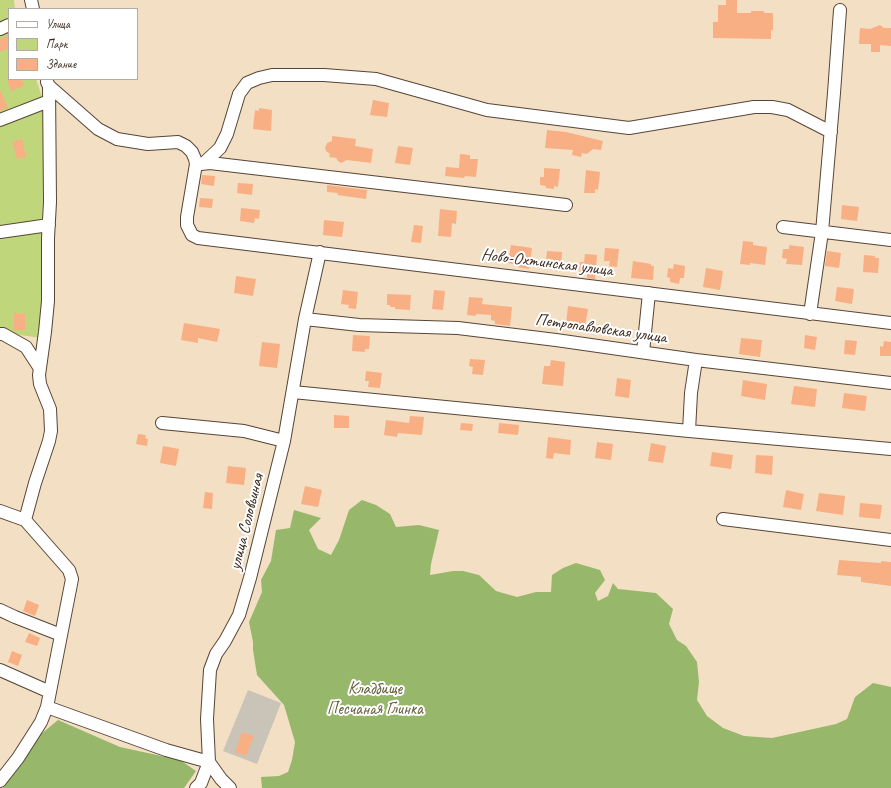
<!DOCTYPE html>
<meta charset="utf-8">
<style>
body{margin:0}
#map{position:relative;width:891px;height:788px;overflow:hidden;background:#f3dfc3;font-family:Caveat,sans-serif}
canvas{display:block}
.legend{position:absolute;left:8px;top:8px;width:130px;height:72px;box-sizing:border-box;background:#fff;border:1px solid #b1aaa5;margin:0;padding:5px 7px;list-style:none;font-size:12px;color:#3b2a1e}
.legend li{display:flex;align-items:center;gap:8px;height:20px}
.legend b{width:20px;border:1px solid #b1aaa5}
</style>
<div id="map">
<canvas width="891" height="788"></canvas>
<ul class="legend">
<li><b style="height:5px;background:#fff"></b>Улица</li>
<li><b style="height:11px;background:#bfd67a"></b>Парк</li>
<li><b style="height:11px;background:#f9af84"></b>Здание</li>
</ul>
</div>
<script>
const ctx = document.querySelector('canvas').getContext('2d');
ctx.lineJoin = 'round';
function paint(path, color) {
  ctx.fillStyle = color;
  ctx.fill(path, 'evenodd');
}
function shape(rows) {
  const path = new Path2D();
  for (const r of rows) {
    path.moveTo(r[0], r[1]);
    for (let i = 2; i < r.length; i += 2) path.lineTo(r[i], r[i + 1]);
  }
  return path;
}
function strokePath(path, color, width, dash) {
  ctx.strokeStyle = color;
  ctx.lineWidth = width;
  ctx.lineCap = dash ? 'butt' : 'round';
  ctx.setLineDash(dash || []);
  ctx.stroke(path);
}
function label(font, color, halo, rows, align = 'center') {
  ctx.font = font + ' Caveat,sans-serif';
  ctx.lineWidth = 4;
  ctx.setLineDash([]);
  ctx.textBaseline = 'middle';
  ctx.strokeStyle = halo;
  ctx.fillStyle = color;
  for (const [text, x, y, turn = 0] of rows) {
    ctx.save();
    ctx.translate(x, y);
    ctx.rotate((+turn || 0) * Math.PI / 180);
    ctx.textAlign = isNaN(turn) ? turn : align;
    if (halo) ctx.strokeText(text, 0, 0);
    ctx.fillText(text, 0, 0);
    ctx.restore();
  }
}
paint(shape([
 [248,690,281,703,257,764,223,751]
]), '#c9c3b8');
paint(shape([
 [0,0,14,0,15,9,9,9,9,79,36,79,44,103,41,338,0,332]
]), '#bfd67a');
paint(shape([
 [362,500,376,505,390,514,396,527,419,525,439,530,431,564,430,575,453,571,463,571,479,575,496,591,517,597,536,592,551,592,552,575,563,568,576,563,600,570,605,580,595,593,598,601,608,596,613,583,618,589,656,593,673,609,669,624,677,640,686,646,697,662,699,682,697,700,707,716,723,728,744,736,772,738,836,724,847,719,855,697,873,683,891,687,891,788,262,788,261,777,279,776,288,772,292,760,295,742,284,705,257,675,253,650,253,642,249,622,262,592,261,580,271,561,276,530,290,528,294,510,321,518,309,530,318,549,331,555,339,540,349,510],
 [58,720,120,747,180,760,196,771,184,788,3,788,41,734]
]), '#97b76a');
paint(shape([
 [726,0,737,0,737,13,751,13,751,11,764,11,764,13,773,13,773,30,771,30,771,39,713,38,713,22,718,22,718,5,726,5],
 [880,25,884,28,891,28,891,46,880,45,880,52,871,52,871,44,859,44,860,28,870,29],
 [9,35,9,48,0,52,0,39],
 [7,79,22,79,24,86,11,91],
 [0,90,8,108,0,111],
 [373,100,389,103,387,117,370,115],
 [259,108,272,110,271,131,253,129,255,110,259,111],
 [547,130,566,132,603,141,601,150,593,149,587,154,582,153,581,157,572,155,573,150,545,148],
 [332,136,356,139,355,146,373,149,371,163,347,160,341,163,338,161,336,158,329,157,330,154,326,151,325,148,327,143,332,141],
 [22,139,26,157,17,159,12,142],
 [398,146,413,148,410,165,395,163],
 [460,154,470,155,470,159,478,159,476,177,465,176,464,178,445,176,446,167,459,168],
 [544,168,560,169,558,187,554,186,554,189,546,188,546,186,540,185,540,177,544,177],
 [586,170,600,172,598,190,595,189,595,193,584,193],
 [202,175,215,176,214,186,201,184],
 [238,183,253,184,252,195,237,193],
 [327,185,367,190,366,199,337,195,338,193,327,192],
 [200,198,213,199,212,208,199,207],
 [842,205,859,207,857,221,841,219],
 [241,208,260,210,259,219,255,218,254,223,240,221],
 [440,209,457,211,456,224,452,223,451,237,438,236],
 [324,220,344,222,342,237,323,235],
 [414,225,423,226,421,243,411,242],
 [743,241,753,242,753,245,767,247,765,265,750,263,750,265,740,264],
 [511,245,532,248,529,269,517,267,518,265,508,263],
 [789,245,804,247,802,265,786,264,787,259,782,258,783,249,789,249],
 [605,248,619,249,617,267,609,266,610,261,604,261],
 [547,251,562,252,561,267,555,267,555,268,542,267,543,260,546,260],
 [827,251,841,253,839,268,825,266],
 [585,254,597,255,595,279,587,278,587,274,579,273,580,262,584,262],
 [864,255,875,256,875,258,879,258,878,273,863,272],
 [633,261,651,264,651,266,654,266,653,280,631,278],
 [674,264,685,266,684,278,680,278,679,284,670,282,670,278,667,277,668,268,673,269],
 [706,268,723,271,720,290,703,287],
 [236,276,256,279,253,296,234,293],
 [837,287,854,289,852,304,835,301],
 [343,290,358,292,356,309,348,308,349,305,341,304],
 [434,290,445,291,443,310,432,309],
 [387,294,411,295,410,310,395,309,395,307,390,307,390,305,387,305],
 [469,297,483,298,482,304,512,307,510,326,495,324,495,321,491,320,491,315,476,314,476,316,467,315],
 [568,306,588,309,585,326,566,324],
 [14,313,25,314,25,330,14,330],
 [184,323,220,329,217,342,198,338,198,343,181,340],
 [353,335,370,336,369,349,365,349,365,352,352,351],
 [805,335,817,337,815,350,804,348],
 [741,338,762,340,760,357,739,354],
 [845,340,857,341,855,355,844,354],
 [884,341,891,342,891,356,880,356,880,346,883,347],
 [262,342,280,344,277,368,259,366],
 [470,359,485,360,483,375,472,374,473,367,469,366],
 [551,360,565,362,563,386,542,384,544,366,550,366],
 [366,371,382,373,380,388,368,387,369,381,365,381],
 [617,378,631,380,629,398,615,396],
 [743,380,767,384,765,400,741,396],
 [794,386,817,389,815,407,791,404],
 [844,393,867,396,865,411,842,408],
 [334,415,349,416,349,428,334,428],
 [410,416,424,417,422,435,398,433,397,437,384,435,386,420,409,423],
 [461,423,473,424,472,431,460,430],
 [499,423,519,425,518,435,498,433],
 [138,434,146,435,145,438,148,439,147,446,136,444],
 [548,437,571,440,570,455,554,453,553,459,546,458],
 [597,442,613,444,611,460,595,458],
 [651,443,666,446,663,463,648,461],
 [163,446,179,449,176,466,160,463],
 [712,452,733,455,731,469,710,466],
 [756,455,773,456,772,475,755,473],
 [228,466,246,468,244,485,226,483],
 [305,486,322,490,318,507,301,504],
 [786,490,804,494,801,510,783,507],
 [205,492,213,493,212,509,203,508],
 [819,493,845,496,843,515,816,511],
 [860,503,882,505,880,519,859,517],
 [839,560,881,563,881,561,891,562,891,586,861,582,861,577,837,575],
 [27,600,39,605,35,616,23,611],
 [29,633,40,638,37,646,25,642],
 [12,651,22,655,18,666,8,662],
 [242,732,254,736,246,756,235,752]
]), '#f9af84');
const minor = shape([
 [31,0,33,9],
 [0,29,9,25],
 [49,86,98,129,117,139,148,144,178,142,186,146,192,152,195,159,196,164,187,217,187,225,192,235,198,238,891,323],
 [0,120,49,101],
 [204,163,220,148,227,134,239,94,247,83,259,78,272,75,324,75,376,79,487,110,629,128,754,107,772,107,788,110,831,132],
 [201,164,210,163,566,205],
 [783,227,891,240],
 [0,232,49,225],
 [810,314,822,232,834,93,840,10],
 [305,319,359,325,458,328,556,340,696,360,891,383],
 [0,334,3,334,26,347,39,367],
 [643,352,649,293],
 [293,392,689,431,891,449],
 [162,423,244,431,284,441],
 [689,431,691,393,696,360],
 [0,511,25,520,69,570,72,579,47,707,41,722,18,758,0,781],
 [723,519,891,540],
 [25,520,35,483,49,441,51,431,50,409,40,384,39,375,45,332,48,301,48,238,50,202,49,86,47,82],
 [0,610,15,617,61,635],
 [0,670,50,692],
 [47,707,166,750,209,762],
 [196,788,201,783,209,762],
 [230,788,221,779,209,762,207,719,210,670,216,654,225,641,239,615,250,578,284,441,305,319,320,252]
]);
strokePath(minor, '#574537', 14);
strokePath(minor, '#fff', 12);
label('17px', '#3b2a1e', '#fff', [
 ["Ново-Охтинская улица",547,263,7],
 ["Петропавловская улица",601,329,8],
 ["улица Соловьиная",247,522,-76]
]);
label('17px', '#635e3a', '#fff', [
 ["Кладбище",375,690],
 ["Песчаная Глинка",375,710]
]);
</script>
